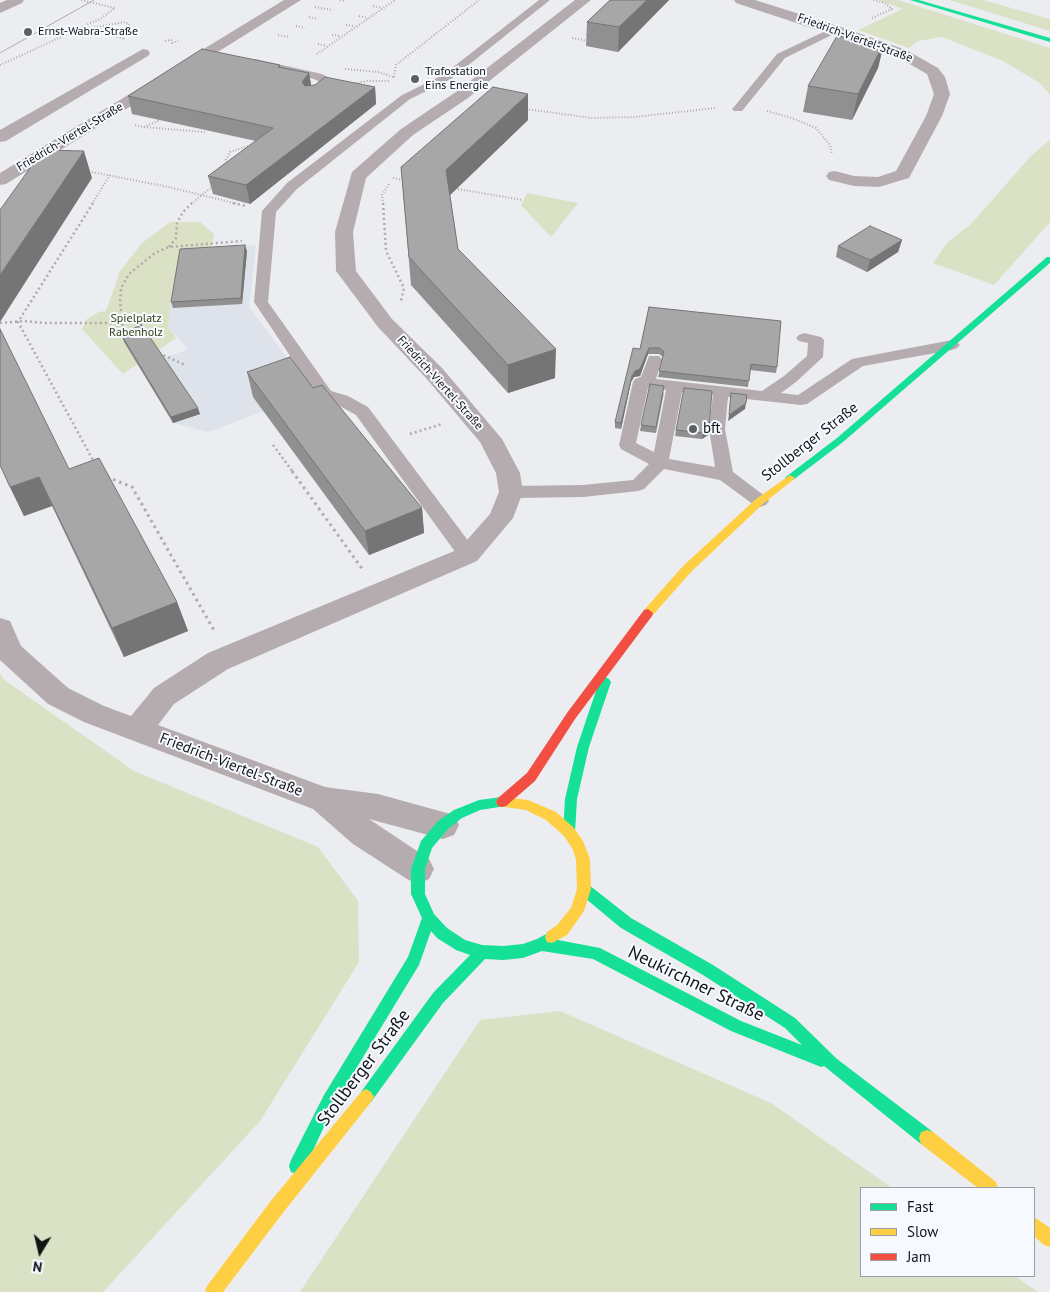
<!DOCTYPE html>
<meta charset="utf-8">
<style>
body{margin:0}
#map{position:relative;width:1050px;height:1292px;overflow:hidden;background:#ebedf0;font-family:"PT Sans",sans-serif}
canvas{display:block}
.legend{position:absolute;left:860px;top:1187px;width:175px;height:90px;box-sizing:border-box;background:#f6f9ff;border:1px solid #9b9da2;margin:0;padding:6px 9px;list-style:none;font-size:15px;color:#121416}
.legend li{display:flex;align-items:center;gap:10px;height:25px}
.legend b{width:25px;border:1px solid #9b9da2}
.north{position:absolute;left:15px;top:1227px;width:50px;height:50px;-webkit-text-stroke:4px #f6f9ff;paint-order:stroke;rotate:189deg;font-size:14px;font-weight:700;line-height:20px;text-align:center;color:#121416}
.north::after{content:'';display:block;margin:auto;width:18px;height:22px;background:#121416;clip-path:polygon(50% 0,100% 100%,50% 72%,0 100%)}
</style>
<div id="map">
<canvas width="1050" height="1292"></canvas>
<ul class="legend">
<li><b style="height:6px;background:#16e098"></b>Fast</li>
<li><b style="height:6px;background:#ffcf43"></b>Slow</li>
<li><b style="height:6px;background:#f24e42"></b>Jam</li>
</ul>
<div class="north">N</div>
</div>
<script>
const ctx = document.querySelector('canvas').getContext('2d');
ctx.lineJoin = 'round';
function paint(path, color) {
  ctx.fillStyle = color;
  ctx.fill(path, 'evenodd');
}
function shape(rows) {
  const path = new Path2D();
  for (const r of rows) {
    path.moveTo(r[0], r[1]);
    for (let i = 2; i < r.length; i += 2) path.lineTo(r[i], r[i + 1]);
  }
  return path;
}
function strokePath(path, color, width, dash) {
  ctx.strokeStyle = color;
  ctx.lineWidth = width;
  ctx.lineCap = dash ? 'butt' : 'round';
  ctx.setLineDash(dash || []);
  ctx.stroke(path);
}
function label(font, color, halo, rows, align = 'center') {
  ctx.font = font + ' "PT Sans",sans-serif';
  ctx.lineWidth = 4;
  ctx.setLineDash([]);
  ctx.textBaseline = 'middle';
  ctx.strokeStyle = halo;
  ctx.fillStyle = color;
  for (const [text, x, y, turn = 0] of rows) {
    ctx.save();
    ctx.translate(x, y);
    ctx.rotate((+turn || 0) * Math.PI / 180);
    ctx.textAlign = isNaN(turn) ? turn : align;
    if (halo) ctx.strokeText(text, 0, 0);
    ctx.fillText(text, 0, 0);
    ctx.restore();
  }
}
paint(shape([
 [256,245,249,307,304,380,289,402,208,432,173,423,140,368,188,349,168,327,171,298,181,251]
]), '#dde2eb');
paint(shape([
 [878,0,898,0,1050,48,1050,95,1040,83,1003,61,942,37,918,41,909,48,858,30,903,9],
 [950,0,983,0,1050,19,1050,31],
 [1050,140,1050,222,994,285,933,263,947,243,971,224,1031,156],
 [527,193,578,203,551,237,521,205],
 [170,222,200,222,214,234,211,248,181,251,171,298,168,327,176,338,123,374,82,329,87,319,99,312,106,311,120,271,142,243],
 [0,673,3,679,134,771,318,847,358,901,359,962,260,1121,103,1292,0,1292],
 [560,1011,771,1103,892,1188,861,1188,861,1276,1015,1276,1038,1292,300,1292,480,1020]
]), '#dae1c5');
strokePath(shape([
 [340,0,345,1],
 [373,6,382,8],
 [315,7,332,10],
 [359,16,368,18],
 [309,17,318,19],
 [872,18,892,9,885,3,873,0],
 [346,25,355,26],
 [296,26,305,28],
 [79,28,100,19,115,8,81,0],
 [91,29,124,39],
 [278,35,290,37],
 [332,35,341,36],
 [572,38,588,41],
 [165,41,171,40,172,43,178,41],
 [318,44,327,46],
 [317,54,395,0],
 [0,65,74,31,125,22,129,24,124,39],
 [345,69,379,72,395,78],
 [394,77,396,65,479,0],
 [352,84,367,81,390,81],
 [526,109,592,118,634,117,716,108],
 [767,111,792,118,816,128,830,145,832,154],
 [135,125,144,127,160,120],
 [144,127,205,132],
 [227,166,226,160,230,152,254,144],
 [86,171,164,186,238,204],
 [393,178,407,181],
 [452,188,523,200],
 [92,204,110,175],
 [191,204,213,186],
 [383,204,382,195,389,184]
]), '#afaaac', 2, [1, 2]);
strokePath(shape([
 [93,203,18,322,95,464],
 [233,203,246,206],
 [383,203,386,251,404,288,401,301],
 [169,247,176,238,177,223,183,212,192,203],
 [0,323,24,321,46,323,123,323],
 [127,335,123,328,120,303,121,288,129,274,155,253,169,247,242,241],
 [159,353,185,365],
 [410,434,442,424],
 [273,445,293,472]
]), '#afaaac', 2.5, [2, 3]);
strokePath(shape([
 [292,471,363,570],
 [107,477,132,487,215,632]
]), '#afaaac', 3, [2.5, 4]);
paint(shape([
 [539,0,550,0,451,79,410,99,297,189,276,212,268,302,331,391,348,396,368,407,475,550,477,555,475,560,468,562,461,560,356,415,336,404,319,399,254,302,262,211,287,183,402,95,443,75,539,0],
 [834,27,838,28,839,30,838,32,785,58,742,111,734,111,732,109,734,107,777,54,834,27],
 [255,59,322,74,329,78,332,85,318,100,310,100,308,98,319,88,320,82,314,79,251,64,250,62,255,59],
 [804,333,821,337,824,340,823,357,796,382,781,393,798,395,852,359,952,340,957,342,960,345,957,348,952,350,863,366,807,404,801,405,728,397,725,429,733,472,766,497,769,501,766,505,760,507,754,505,720,480,664,469,644,489,638,491,583,497,511,498,505,496,502,492,505,488,511,486,583,485,633,480,649,464,621,449,619,445,633,382,635,379,641,377,649,356,659,356,662,359,656,379,762,391,784,376,807,356,808,343,799,341,796,338,799,335,804,333],
 [648,388,666,390,654,452,636,443,648,388],
 [682,392,713,395,709,429,715,467,669,459,682,392]
]), '#b5acaf');
paint(shape([
 [7,0,24,0,22,3,0,13,0,3,7,0],
 [284,0,301,0,6,184,0,185,0,173,284,0],
 [575,0,591,0,468,98,413,135,366,178,353,232,356,271,392,319,442,368,502,439,520,473,523,492,513,518,477,561,228,669,174,704,158,725,325,787,378,794,454,815,459,825,454,835,443,839,369,819,429,859,434,869,429,879,418,884,407,879,353,844,313,809,84,722,48,704,0,660,0,618,10,621,21,646,68,688,104,706,131,716,154,688,208,653,459,549,490,514,499,492,496,473,480,442,426,378,378,327,336,271,335,232,352,172,401,129,456,92,575,0],
 [734,0,755,0,847,29,906,50,938,68,945,77,950,94,942,116,909,178,879,187,854,186,829,180,826,176,829,172,835,171,854,176,878,177,896,171,926,116,934,94,927,74,896,56,736,3,734,0],
 [143,49,148,50,150,53,148,56,6,141,0,142,0,130,143,49]
]), '#b5acaf');
paint(shape([
 [910,0,919,0,1050,38,1050,42,910,0],
 [1047,257,1050,257,1050,263,843,442,793,480,787,480,785,478,787,476,837,438,1047,257],
 [605,677,609,679,611,682,589,747,577,799,575,832,574,836,569,838,564,836,563,832,565,799,577,747,599,682,601,679,605,677],
 [502,797,506,798,508,802,506,806,480,810,462,818,448,829,432,848,425,869,425,894,434,914,447,928,465,940,482,945,503,946,523,944,537,939,552,931,557,932,559,937,558,940,600,948,741,1021,802,1045,785,1028,703,975,621,928,579,893,577,889,579,885,584,883,589,885,631,918,713,965,795,1018,837,1059,933,1132,935,1138,933,1144,927,1146,921,1144,824,1066,821,1067,731,1031,593,959,542,951,523,958,503,960,485,959,443,1003,371,1102,366,1105,361,1102,358,1097,361,1092,433,993,470,955,456,950,437,938,431,931,419,965,334,1105,303,1172,297,1174,291,1172,289,1166,291,1160,324,1095,408,957,422,918,411,894,411,869,421,841,438,821,454,810,479,800,502,797]
]), '#16e098');
paint(shape([
 [790,475,795,478,793,480,764,503,691,572,652,616,644,616,643,613,644,610,683,566,756,499,790,475],
 [502,797,528,800,556,812,574,828,583,841,590,859,591,889,584,911,567,935,552,943,547,942,545,937,547,932,557,925,571,908,577,889,576,859,572,848,564,836,546,820,526,810,498,806,496,802,498,798,502,797],
 [366,1089,371,1092,374,1097,371,1102,282,1214,223,1292,205,1292,207,1286,270,1202,361,1092,366,1089],
 [927,1130,933,1132,996,1182,998,1188,978,1188,921,1144,919,1138,921,1132,927,1130],
 [1034,1217,1050,1228,1050,1247,1044,1245,1034,1236,1034,1217]
]), '#ffcf43');
paint(shape([
 [648,609,653,613,652,616,575,719,535,781,506,806,502,807,498,806,496,802,498,798,527,773,567,713,644,610,648,609]
]), '#f24e42');
strokePath(shape([
 [0,53,94,0]
]), '#b0adaf', 1);
paint(shape([
 [610,0,669,0,618,52,586,46,587,22],
 [884,43,878,68,852,120,803,112,808,86],
 [280,65,281,67,309,73,311,85,375,87,376,104,250,204,213,194,208,176,256,141,132,114,128,96],
 [528,120,450,195,458,249,555,378,508,393,411,285,401,167],
 [902,240,898,252,867,272,836,257,838,246],
 [247,251,242,304,173,308,171,302],
 [649,307,777,367,776,373,750,370,748,387,658,377,663,357,659,354,648,354,640,376,634,377,631,382,621,429,615,428,615,422,640,349],
 [122,336,200,414,173,423,124,342],
 [247,372,313,388,422,508,424,533,369,555,253,397],
 [664,392,656,433,640,431,641,425],
 [709,429,708,435,702,439,675,436,676,430],
 [69,469,177,602,188,631,124,657,52,506,24,516,10,487]
]), '#909090');
paint(shape([
 [647,0,669,0,618,52,619,27],
 [884,43,878,68,852,120,858,94],
 [309,73,312,90,304,99,302,82],
 [375,87,376,104,250,204,246,185],
 [528,94,528,120,448,197,446,170],
 [84,151,92,178,0,322,0,275],
 [902,240,898,252,867,272,870,260],
 [245,245,247,251,242,304,241,298],
 [649,348,648,354,640,376,634,377,631,382,621,429,621,423,632,376],
 [556,349,555,378,508,393,508,365],
 [746,403,745,409,728,421,729,415],
 [198,408,200,414,173,423,171,417],
 [709,429,708,435,702,439,703,433],
 [39,477,52,506,24,516,10,487],
 [422,508,424,533,369,555,365,531],
 [177,602,188,631,124,657,112,628]
]), '#757576');
const building = shape([
 [610,0,647,0,619,27,587,22,610,0],
 [837,36,884,43,858,94,808,86,837,36],
 [202,49,280,65,278,67,309,73,302,82,305,86,315,85,325,77,375,87,246,185,208,176,273,128,128,96,202,49],
 [493,87,528,94,446,170,458,249,556,349,508,365,409,257,401,167,493,87],
 [43,150,84,151,0,275,0,210,43,150],
 [870,226,902,240,870,260,838,246,870,226],
 [245,245,241,298,171,302,180,249,245,245],
 [649,307,781,321,777,367,751,364,749,381,659,371,664,352,660,348,649,348,640,369,635,371,632,376,621,423,615,422,633,348,640,349,649,307],
 [141,324,198,408,171,417,122,336,141,324],
 [0,329,69,469,99,458,177,602,112,628,39,477,10,487,0,465,0,329],
 [290,357,313,388,322,385,422,508,365,531,247,372,290,357],
 [650,384,664,386,656,427,641,425,650,384],
 [684,388,712,391,709,429,703,433,676,430,684,388],
 [731,393,747,395,746,403,729,415,731,393]
]);
paint(building, '#a7a7a8');
strokePath(building, '#757576', 1);
for (const [x, y, r, color] of [
 [28,32,5,"#5e6062"],
 [415,79,5,"#5e6062"],
 [693,429,5,"#5e6062"]
]) {
  const dot = new Path2D();
  dot.arc(x, y, r, 0, 2 * Math.PI);
  ctx.fillStyle = color;
  ctx.fill(dot);
  strokePath(dot, '#f6f9ff', 2);
}
label('12px', '#121416', '#f6f9ff', [
 ["Ernst-Wabra-Straße",38,32],
 ["Trafostation",425,72],
 ["Eins Energie",425,86]
], 'left');
label('12px', '#121416', '#f6f9ff', [
 ["Friedrich-Viertel-Straße",855,38,20],
 ["Friedrich-Viertel-Straße",70,137,-31],
 ["Friedrich-Viertel-Straße",440,383,48]
]);
label('12px', '#3a4013', '#f6f9ff', [
 ["Spielplatz",136,319],
 ["Rabenholz",136,333]
]);
label('15px', '#121416', '#f6f9ff', [
 ["bft",703,429]
], 'left');
label('15px', '#121416', '#f6f9ff', [
 ["Stollberger Straße",810,442,-38],
 ["Friedrich-Viertel-Straße",231,765,21]
]);
label('18px', '#121416', '#f6f9ff', [
 ["Neukirchner Straße",696,984,26],
 ["Stollberger Straße",364,1068,-53]
]);
</script>
